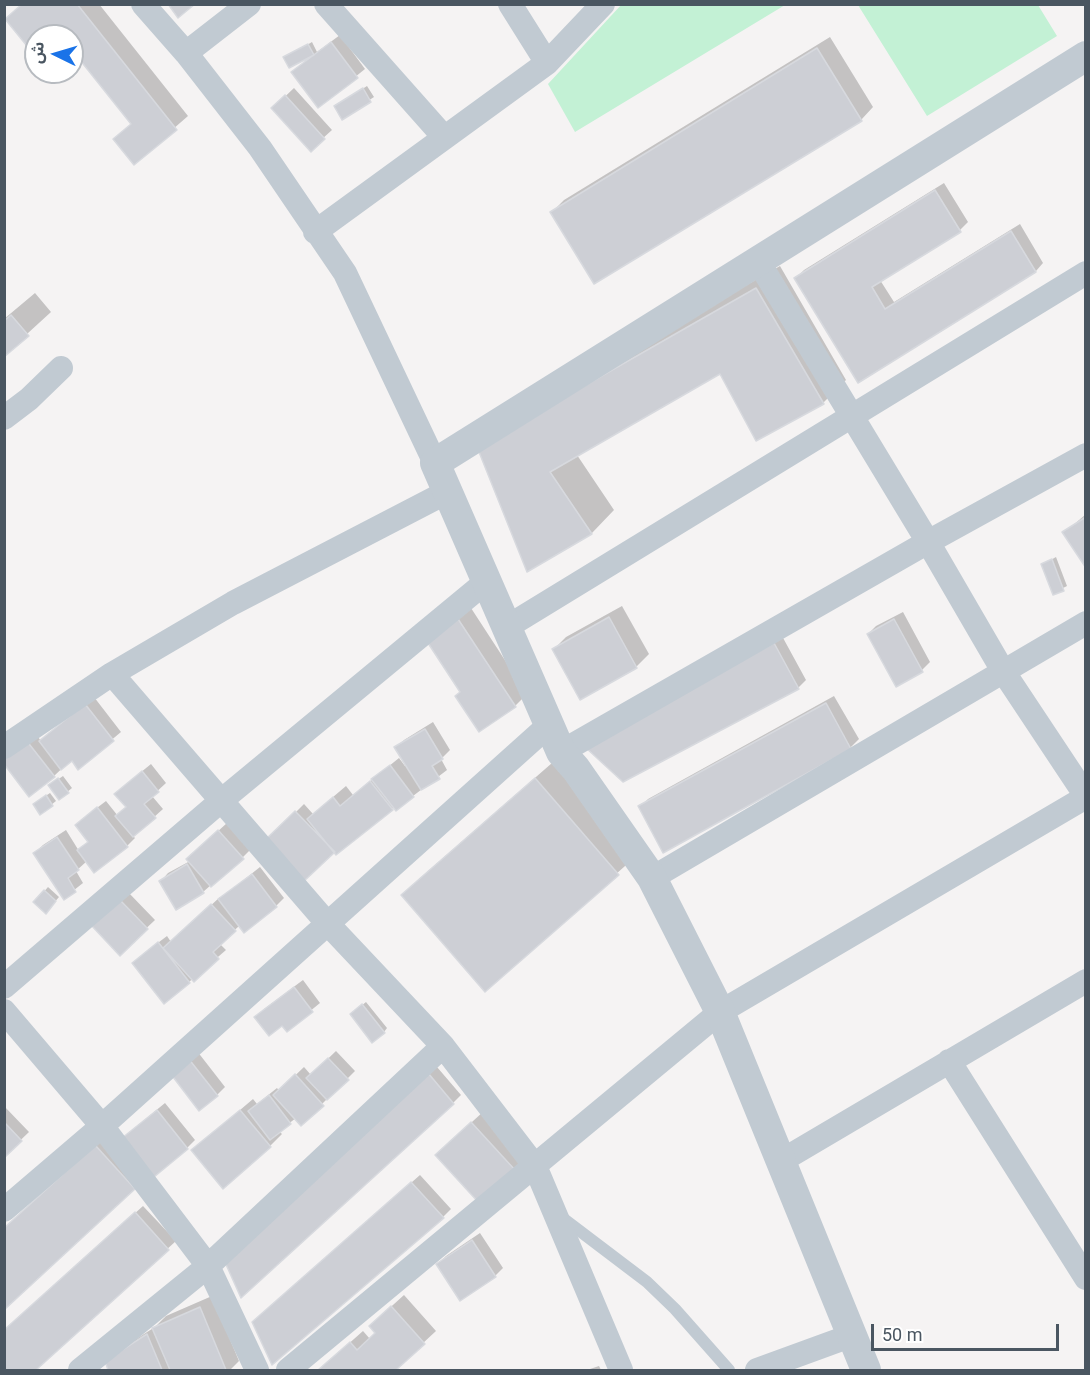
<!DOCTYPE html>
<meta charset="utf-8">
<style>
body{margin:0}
#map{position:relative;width:1090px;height:1375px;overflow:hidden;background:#f5f3f3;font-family:Roboto,"Noto Sans Arabic",sans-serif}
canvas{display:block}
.frame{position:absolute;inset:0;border:6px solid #4a5661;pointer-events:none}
.north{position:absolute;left:24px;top:24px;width:60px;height:60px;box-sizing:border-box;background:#fff;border:2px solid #b7bbc0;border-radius:50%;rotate:275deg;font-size:16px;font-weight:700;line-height:24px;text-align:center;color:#4a5661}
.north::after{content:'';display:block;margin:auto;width:21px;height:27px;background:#1a73e8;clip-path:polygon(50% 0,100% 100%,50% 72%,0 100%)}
.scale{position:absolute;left:871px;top:1324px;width:188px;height:27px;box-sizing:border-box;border:3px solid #4a5661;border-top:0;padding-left:8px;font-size:18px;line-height:21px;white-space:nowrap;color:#4a5661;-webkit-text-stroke:4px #fff;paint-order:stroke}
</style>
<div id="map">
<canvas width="1090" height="1375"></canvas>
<div class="frame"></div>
<div class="north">ش</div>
<div class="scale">50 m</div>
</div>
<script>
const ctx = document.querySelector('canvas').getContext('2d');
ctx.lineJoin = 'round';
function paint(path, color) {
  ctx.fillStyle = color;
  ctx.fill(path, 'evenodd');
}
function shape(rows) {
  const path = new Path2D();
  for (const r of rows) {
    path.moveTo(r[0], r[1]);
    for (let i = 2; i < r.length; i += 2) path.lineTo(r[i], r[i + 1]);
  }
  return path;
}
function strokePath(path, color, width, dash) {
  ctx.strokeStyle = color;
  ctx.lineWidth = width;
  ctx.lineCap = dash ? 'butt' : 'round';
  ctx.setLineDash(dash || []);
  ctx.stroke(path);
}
paint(shape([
 [622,4,785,4,785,5,575,132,548,84],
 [858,5,1038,5,1057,36,927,116]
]), '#c3f1d5');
paint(shape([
 [22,4,99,4,188,116,134,163,115,139,132,123,72,48,72,36,62,36,53,24,36,37],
 [340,35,365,69,319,106,293,72,309,58,308,56,285,58,312,42,317,52],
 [830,37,873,107,861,120,552,212,564,200],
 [367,86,374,97,343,117,336,106],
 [294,88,332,130,311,149,273,108],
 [944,183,968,222,960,230,880,280,894,302,1020,224,1043,263,1036,271,858,381,796,278,804,270],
 [780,266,846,380,823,403,720,372,577,455,614,510,592,533,527,570,502,424],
 [35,293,51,312,4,355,4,319],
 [1086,514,1086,565,1064,533],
 [1056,557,1067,586,1053,593,1042,565],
 [622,606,649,654,636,667,581,698,554,649,566,637],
 [471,608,527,694,515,706,428,640],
 [903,612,930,662,922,670,896,685,868,634,876,626],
 [782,636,806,680,798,688,623,780],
 [834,696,859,739,851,747,664,851,640,807,648,799],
 [94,697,121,732,79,767,72,759,54,776,4,761,35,733,41,741],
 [433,722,450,750,441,759,447,770,396,809,394,807,337,853,266,842,304,804,313,814,346,786,353,795,399,758,405,766,407,765,396,748,404,740],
 [552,763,634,858,486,990,419,879],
 [151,764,166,783,152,796,163,809,133,836,135,838,127,846,87,861,76,871,83,883,64,898,35,853,43,845,66,830,79,851,89,841,85,817,106,801,118,816,127,807,124,786],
 [63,776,72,788,60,798,54,782],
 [50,793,56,801,41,813,38,801],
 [227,823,250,850,243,857,203,892,161,881,168,873,190,861,196,851],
 [260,867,284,898,276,906,240,925,220,944,226,950,189,982,142,955,167,936,171,942,220,897,221,898],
 [48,887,59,897,46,912,35,902],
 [127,891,155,920,120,953,92,924],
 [303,980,320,1003,287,1030,264,1009],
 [366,1002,387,1028,384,1032,355,1011],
 [197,1051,225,1087,217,1095,179,1065],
 [336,1051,355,1071,302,1124,296,1118,279,1131,282,1134,270,1146,193,1150,253,1099,257,1104,277,1088,279,1091,304,1067,311,1075],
 [437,1067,461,1095,453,1103,233,1252],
 [165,1103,195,1140,187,1148,132,1130],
 [4,1106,29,1132,4,1156],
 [484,1111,526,1157,480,1201,449,1143],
 [104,1138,134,1188,4,1229],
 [420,1175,451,1209,443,1217,262,1314],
 [143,1206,176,1241,34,1370,4,1370,4,1331],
 [480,1233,503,1268,495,1276,438,1264,446,1256],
 [404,1295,436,1331,394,1370,319,1370,363,1331,370,1339,377,1333,383,1314],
 [212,1296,239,1361,230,1370,110,1370,106,1362,114,1353,155,1327,166,1316],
 [599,1366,601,1370,587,1370]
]), '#0003');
const building = shape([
 [22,4,77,4,177,130,134,165,113,139,131,124,72,50,72,36,60,36,52,26,40,36,36,36,36,39,27,46,5,19,22,4],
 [168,4,195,4,178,18,168,4],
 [331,42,358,78,318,108,291,72,331,42],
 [308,44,314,55,289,68,283,57,308,44],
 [817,48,862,121,594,284,550,212,817,48],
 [363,88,371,102,342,120,334,106,363,88],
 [285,95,325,139,311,152,271,108,285,95],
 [935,190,961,232,872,287,885,309,1011,231,1036,272,858,383,794,278,935,190],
 [756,288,824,404,756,441,720,374,550,472,592,534,527,572,477,447,756,288],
 [11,315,29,336,4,357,4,321,11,315],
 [1086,517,1086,568,1062,532,1086,517],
 [1052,559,1064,591,1053,595,1041,564,1052,559],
 [609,617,637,668,580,700,552,649,609,617],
 [458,619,516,707,479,732,455,696,460,692,426,640,458,619],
 [894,619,923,672,896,687,867,634,894,619],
 [774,643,799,689,623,782,585,747,774,643],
 [826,703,851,749,663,853,638,806,826,703],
 [85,704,114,741,78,770,72,761,61,770,39,741,85,704],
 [425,729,443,759,432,766,440,779,421,790,394,747,425,729],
 [26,740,55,777,29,797,4,764,4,756,26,740],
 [390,765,414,797,396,811,371,779,390,765],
 [142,771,159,792,144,804,156,818,133,837,115,816,126,807,114,794,142,771],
 [58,778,69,793,59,800,48,785,58,778],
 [535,778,619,875,485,992,401,895,535,778],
 [370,781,393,810,336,855,307,819,333,797,340,806,370,781],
 [46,795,53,806,40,815,33,804,46,795],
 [97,807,128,847,94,873,77,850,88,842,75,825,97,807],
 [295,811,335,852,302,883,263,842,295,811],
 [218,830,244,859,211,887,186,859,218,830],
 [57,837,79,870,68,878,76,892,64,900,33,853,57,837],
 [187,864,204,893,176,910,159,881,187,864],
 [252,874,277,907,244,933,218,899,252,874],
 [44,890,56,901,46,914,33,902,44,890],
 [118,898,148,929,120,956,90,924,118,898],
 [211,904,236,931,213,952,219,959,194,982,163,948,211,904],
 [158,942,190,983,164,1004,132,963,158,942],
 [294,987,313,1012,287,1032,282,1026,269,1036,254,1017,294,987],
 [362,1004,385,1033,372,1043,350,1014,362,1004],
 [188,1058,218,1096,199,1111,170,1073,188,1058],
 [328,1058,349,1080,327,1100,306,1078,328,1058],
 [428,1073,454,1104,241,1298,224,1260,428,1073],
 [295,1074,324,1106,301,1126,273,1095,295,1074],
 [269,1095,291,1124,270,1140,248,1111,269,1095],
 [157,1110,188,1149,154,1177,122,1138,157,1110],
 [240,1110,271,1147,223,1189,191,1150,240,1110],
 [4,1122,22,1141,4,1158,4,1122],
 [471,1122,515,1170,480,1204,435,1155,471,1122],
 [95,1145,135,1189,4,1310,4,1228,95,1145],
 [411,1182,444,1218,272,1365,252,1322,411,1182],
 [135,1212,169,1250,36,1370,4,1370,4,1330,135,1212],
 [472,1240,496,1277,460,1301,436,1264,472,1240],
 [391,1306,425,1344,396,1370,318,1370,350,1342,357,1350,375,1333,369,1326,391,1306],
 [200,1307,226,1370,170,1370,152,1328,200,1307],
 [147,1334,162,1370,108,1370,105,1361,147,1334]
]);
paint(building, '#cdcfd5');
strokePath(building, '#d7d9de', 1.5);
strokePath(shape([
 [560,1216,647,1282,675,1309,729,1370]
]), '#c1cad2', 12);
strokePath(shape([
 [143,4,186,53,260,148,345,273,435,463],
 [326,4,444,137],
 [510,4,547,63],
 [186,53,249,4],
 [315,232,547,63,603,4],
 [758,261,928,542,1003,671,1086,796],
 [4,418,29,399,61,368],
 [507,627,1086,273],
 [112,674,327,923,443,1046,535,1166,621,1370],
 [4,747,112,674,233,603,447,492],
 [561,752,928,542,1086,455],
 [652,878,1086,623],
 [4,987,222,800,487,581],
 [4,1011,102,1126,208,1266,257,1370],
 [949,1061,1086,1278],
 [781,1161,1086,981],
 [4,1210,102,1126,549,725],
 [80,1370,208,1266,443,1046],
 [288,1370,720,1012,1086,797],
 [757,1370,853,1335]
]), '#c1cad2', 24);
strokePath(shape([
 [866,1370,720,1012,652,878,576,769,561,752,435,463,1086,56]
]), '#c1cad2', 30);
</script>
